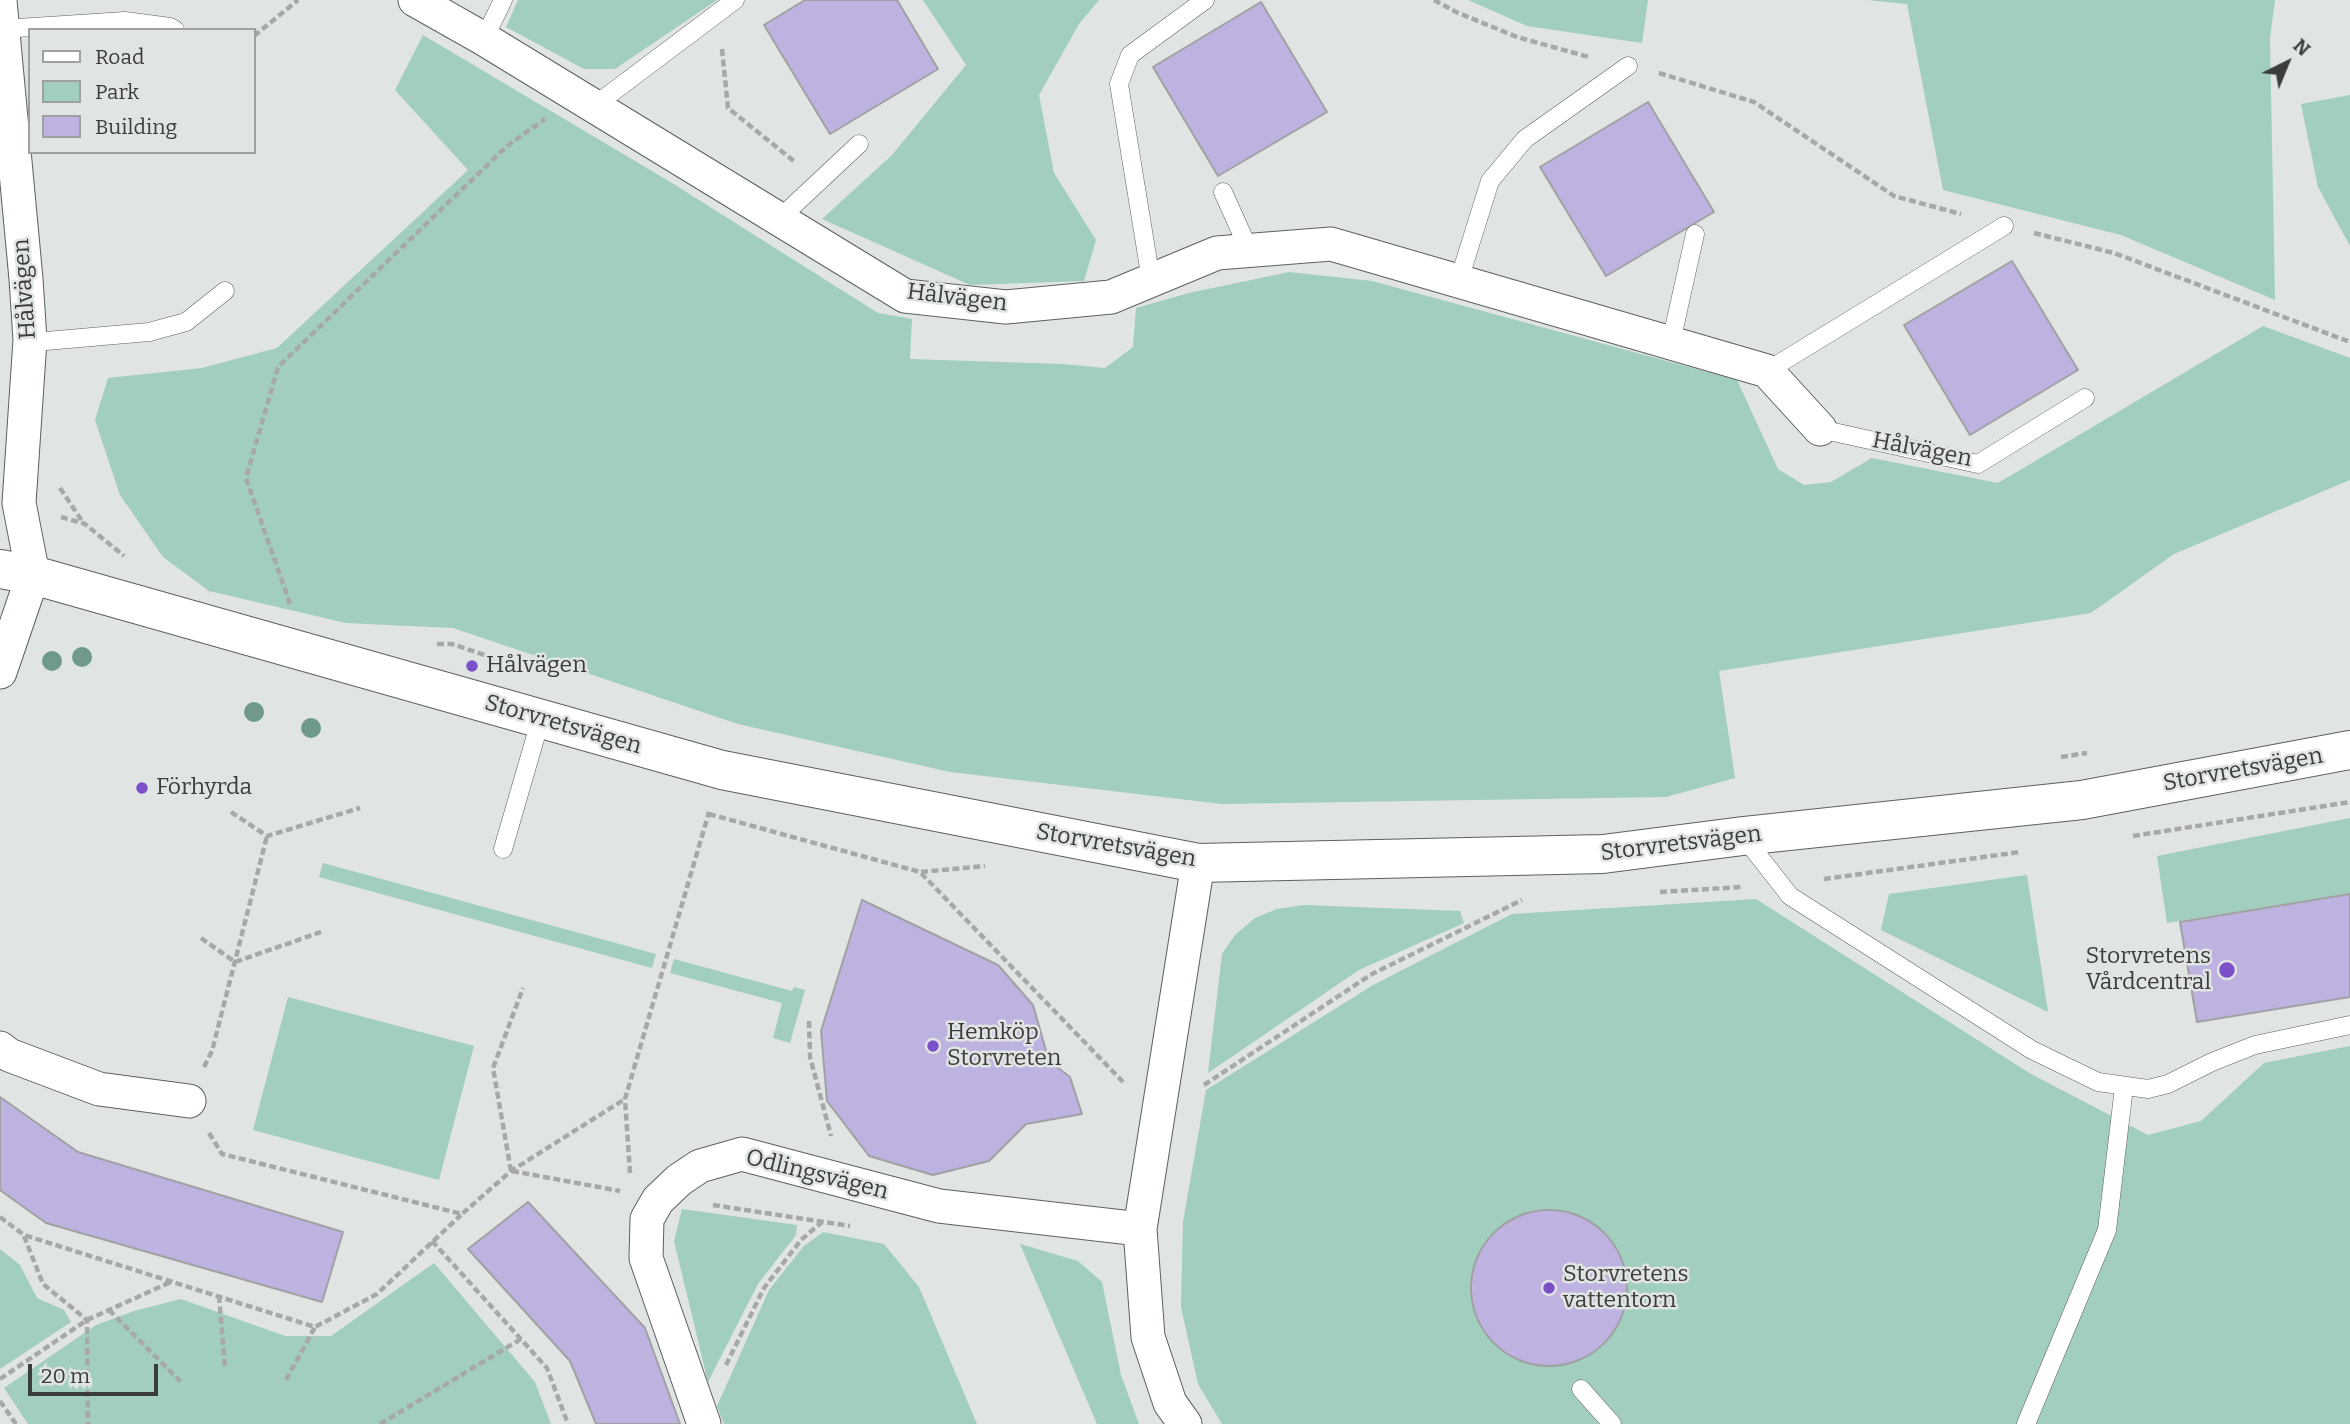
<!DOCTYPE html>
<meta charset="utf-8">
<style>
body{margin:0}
#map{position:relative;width:2350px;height:1424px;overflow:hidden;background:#e0e4e2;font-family:Bitter,serif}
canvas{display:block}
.legend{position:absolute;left:28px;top:28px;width:228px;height:126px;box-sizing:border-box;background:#e0e4e2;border:2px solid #9ea1a0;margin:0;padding:9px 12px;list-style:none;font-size:21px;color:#3b3d3c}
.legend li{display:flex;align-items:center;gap:14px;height:35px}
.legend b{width:35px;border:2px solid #9ea1a0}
.north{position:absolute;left:2252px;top:28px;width:70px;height:70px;-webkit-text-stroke:5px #e0e4e2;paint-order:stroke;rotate:43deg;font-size:19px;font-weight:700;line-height:28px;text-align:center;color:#3b3d3c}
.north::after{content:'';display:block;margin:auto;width:24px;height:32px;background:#3b3d3c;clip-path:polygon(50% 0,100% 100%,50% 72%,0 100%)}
.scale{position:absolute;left:28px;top:1364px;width:130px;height:32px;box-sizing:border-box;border:4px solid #3b3d3c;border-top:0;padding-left:9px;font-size:21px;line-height:24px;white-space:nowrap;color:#3b3d3c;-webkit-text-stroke:5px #e0e4e2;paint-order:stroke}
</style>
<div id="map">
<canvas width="2350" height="1424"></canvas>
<ul class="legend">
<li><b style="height:9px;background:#fff"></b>Road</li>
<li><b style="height:19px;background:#a1cebe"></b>Park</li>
<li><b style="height:19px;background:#beb3e0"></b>Building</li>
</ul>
<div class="north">N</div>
<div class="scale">20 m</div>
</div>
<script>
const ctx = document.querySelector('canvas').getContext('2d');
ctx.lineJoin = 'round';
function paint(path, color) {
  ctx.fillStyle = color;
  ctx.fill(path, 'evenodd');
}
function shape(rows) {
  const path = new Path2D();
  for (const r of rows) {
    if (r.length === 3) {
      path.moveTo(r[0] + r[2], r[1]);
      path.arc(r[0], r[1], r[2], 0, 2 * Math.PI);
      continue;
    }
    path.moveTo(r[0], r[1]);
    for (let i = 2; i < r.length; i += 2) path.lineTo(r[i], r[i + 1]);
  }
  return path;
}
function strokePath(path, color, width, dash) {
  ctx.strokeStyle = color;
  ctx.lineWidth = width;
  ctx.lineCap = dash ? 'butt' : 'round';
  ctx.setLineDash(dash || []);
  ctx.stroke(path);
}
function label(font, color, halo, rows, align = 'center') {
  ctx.font = font + ' Bitter,serif';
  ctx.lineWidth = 5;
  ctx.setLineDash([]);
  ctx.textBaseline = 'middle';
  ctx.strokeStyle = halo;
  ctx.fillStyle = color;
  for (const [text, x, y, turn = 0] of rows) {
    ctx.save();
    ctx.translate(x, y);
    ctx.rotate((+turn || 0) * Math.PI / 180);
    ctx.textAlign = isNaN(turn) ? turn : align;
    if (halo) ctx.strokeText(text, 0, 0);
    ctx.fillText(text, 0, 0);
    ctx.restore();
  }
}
paint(shape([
 [518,0,717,0,615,69,584,69,506,27],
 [923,0,1099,0,1079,24,1039,95,1054,173,1096,240,1084,281,970,285,822,219,892,155,966,65],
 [1468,0,1648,0,1642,43,1527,26],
 [1867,0,2275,0,2270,38,2275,300,2121,235,1943,190,1907,4],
 [423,35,672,183,878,313,912,319,910,359,1063,364,1105,368,1133,347,1136,308,1189,293,1289,272,1372,281,1737,380,1778,469,1804,485,1831,482,1872,458,1998,483,2263,326,2350,358,2350,480,2174,554,2091,613,1719,671,1735,778,1666,797,1222,804,950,772,738,724,453,628,346,623,209,591,163,557,120,495,95,420,108,378,202,368,277,348,468,170,395,90],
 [2350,95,2350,246,2318,187,2301,104],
 [2350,818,2350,894,2167,923,2157,856],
 [323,863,656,954,652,968,319,877],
 [2027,875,2048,1012,1881,930,1889,894],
 [1756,899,2031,1074,2148,1135,2201,1121,2264,1063,2350,1046,2350,1424,1222,1424,1198,1384,1181,1307,1183,1222,1206,1090,1373,985,1512,914],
 [1304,905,1460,911,1464,923,1359,970,1208,1073,1222,954,1235,935,1255,918,1277,909],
 [674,959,792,991,794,987,805,990,790,1043,773,1038,782,1003,670,973],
 [288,997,474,1046,439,1180,253,1130],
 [682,1209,797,1225,796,1235,758,1284,708,1382,674,1241],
 [823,1232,884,1244,919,1287,977,1424,724,1424,717,1406,769,1290,803,1247],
 [1020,1244,1078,1261,1102,1282,1121,1375,1139,1424,1097,1424],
 [0,1249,20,1265,37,1298,64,1310,71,1322,0,1369],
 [434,1263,535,1382,551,1424,28,1424,4,1388,96,1325,134,1311,181,1299,285,1336,331,1336]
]), '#a1cebe');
const building = shape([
 [805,0,897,0,938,69,830,134,764,25,805,0],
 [1261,2,1327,112,1218,176,1153,67,1261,2],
 [1648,102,1714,212,1606,276,1540,167,1648,102],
 [2012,261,2078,370,1970,435,1904,325,2012,261],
 [2350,894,2350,997,2197,1022,2180,922,2350,894],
 [862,900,998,965,1033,1005,1049,1061,1070,1077,1082,1114,1026,1124,989,1161,933,1175,869,1156,827,1101,821,1031,862,900],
 [0,1097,78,1152,343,1232,322,1302,46,1223,0,1190,0,1097],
 [528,1202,645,1328,680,1424,596,1424,570,1361,468,1249,528,1202],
 [1549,1288,78]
]);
paint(building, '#beb3e0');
strokePath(building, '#a1a1a4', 2);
const lane = shape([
 [2,29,125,21,170,27,175,30],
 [484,39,503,0],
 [594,106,735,0],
 [1223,192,1249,250],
 [779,219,859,144],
 [1151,280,1119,84,1130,55,1205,0],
 [1459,280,1490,181,1525,139,1628,66],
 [30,340,46,341,149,332,186,322,225,291],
 [1671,342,1695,234],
 [1767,371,2004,226],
 [1820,429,1978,464,2085,398],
 [1743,836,1790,896,2032,1050,2098,1082,2148,1089,2168,1084,2212,1062,2255,1045,2350,1025],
 [503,849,541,718],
 [1581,1389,1612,1424],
 [2026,1424,2107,1230,2124,1087]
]);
const street = shape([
 [415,0,484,39,905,296,1006,307,1111,297,1217,253,1331,244,1767,371,1820,429],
 [0,1,26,279,30,340,19,503,33,575,0,672],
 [0,1048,9,1055,99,1089,189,1101],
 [704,1424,646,1258,647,1219,658,1200,679,1180,700,1166,742,1154,939,1206,1140,1229],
 [1185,1424,1170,1403,1148,1337,1140,1229,1198,863]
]);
const secondary = shape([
 [0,569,33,575,722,770,1198,863,1603,854,1743,836,2082,800,2350,750]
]);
strokePath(lane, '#5d605f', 19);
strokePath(street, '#5d605f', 35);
strokePath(secondary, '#5d605f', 40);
strokePath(shape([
 [1434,0,1456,12,1517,37,1589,57],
 [254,36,298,0],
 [722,49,728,108,795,162],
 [1659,73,1754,102,1894,196,1961,214],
 [2034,233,2114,253,2350,342],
 [60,488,84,524],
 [61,517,85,524,124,556],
 [290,604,246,478,278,367,507,146,545,119],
 [437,644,452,644,499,660],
 [2061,757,2087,753],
 [231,812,267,836,360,808],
 [709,814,920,872,1125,1084],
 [2133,836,2350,802],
 [921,872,985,866],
 [1824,879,2020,852],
 [1660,892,1742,887],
 [201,938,235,962,321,932],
 [809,1021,810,1057,831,1136],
 [204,1067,212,1051,267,836],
 [1204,1085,1372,974,1522,900],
 [209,1133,222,1154,462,1214,511,1171,625,1099],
 [511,1171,493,1068,523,988],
 [512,1171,620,1191],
 [630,1173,625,1099,709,812],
 [713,1205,850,1226],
 [0,1217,24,1235,315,1327,377,1294,461,1215],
 [24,1236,43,1284,87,1320,88,1424],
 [432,1241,547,1368,568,1424],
 [219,1296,225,1368],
 [109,1310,181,1382],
 [726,1365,764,1288,801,1240,822,1222],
 [0,1379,87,1320,173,1281],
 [286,1380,315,1327],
 [0,1401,16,1424],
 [380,1424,521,1339]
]), '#a6a9a8', 4.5, [7, 3.5]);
strokePath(lane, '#fff', 18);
strokePath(street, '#fff', 33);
strokePath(secondary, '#fff', 38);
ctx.fillStyle = '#70998e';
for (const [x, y] of [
 [82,657],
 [52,661],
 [254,712],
 [311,728]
]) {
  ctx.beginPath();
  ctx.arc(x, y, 10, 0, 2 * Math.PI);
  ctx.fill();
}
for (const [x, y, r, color] of [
 [472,666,7,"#7b50c9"],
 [142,788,7,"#7b50c9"],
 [2227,970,9,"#7b50c9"],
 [933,1046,7,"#7b50c9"],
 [1549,1288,7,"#7b50c9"]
]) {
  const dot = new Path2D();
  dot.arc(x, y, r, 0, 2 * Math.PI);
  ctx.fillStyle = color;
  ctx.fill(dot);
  strokePath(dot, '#e0e4e2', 2.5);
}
label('23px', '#3b3d3c', '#e0e4e2', [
 ["Hålvägen",25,289,-94],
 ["Hålvägen",957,298,7],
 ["Hålvägen",1922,450,11],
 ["Storvretsvägen",563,725,16],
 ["Storvretsvägen",2243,770,-10],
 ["Storvretsvägen",1681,844,-7],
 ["Storvretsvägen",1116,846,10],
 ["Odlingsvägen",817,1175,14]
]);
label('23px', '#3b3d3c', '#e0e4e2', [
 ["Hålvägen",486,666],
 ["Förhyrda",156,788],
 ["Storvretens",2211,957,"right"],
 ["Vårdcentral",2211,983,"right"],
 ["Hemköp",947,1033],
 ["Storvreten",947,1059],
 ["Storvretens",1563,1275],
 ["vattentorn",1563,1301]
], 'left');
</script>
